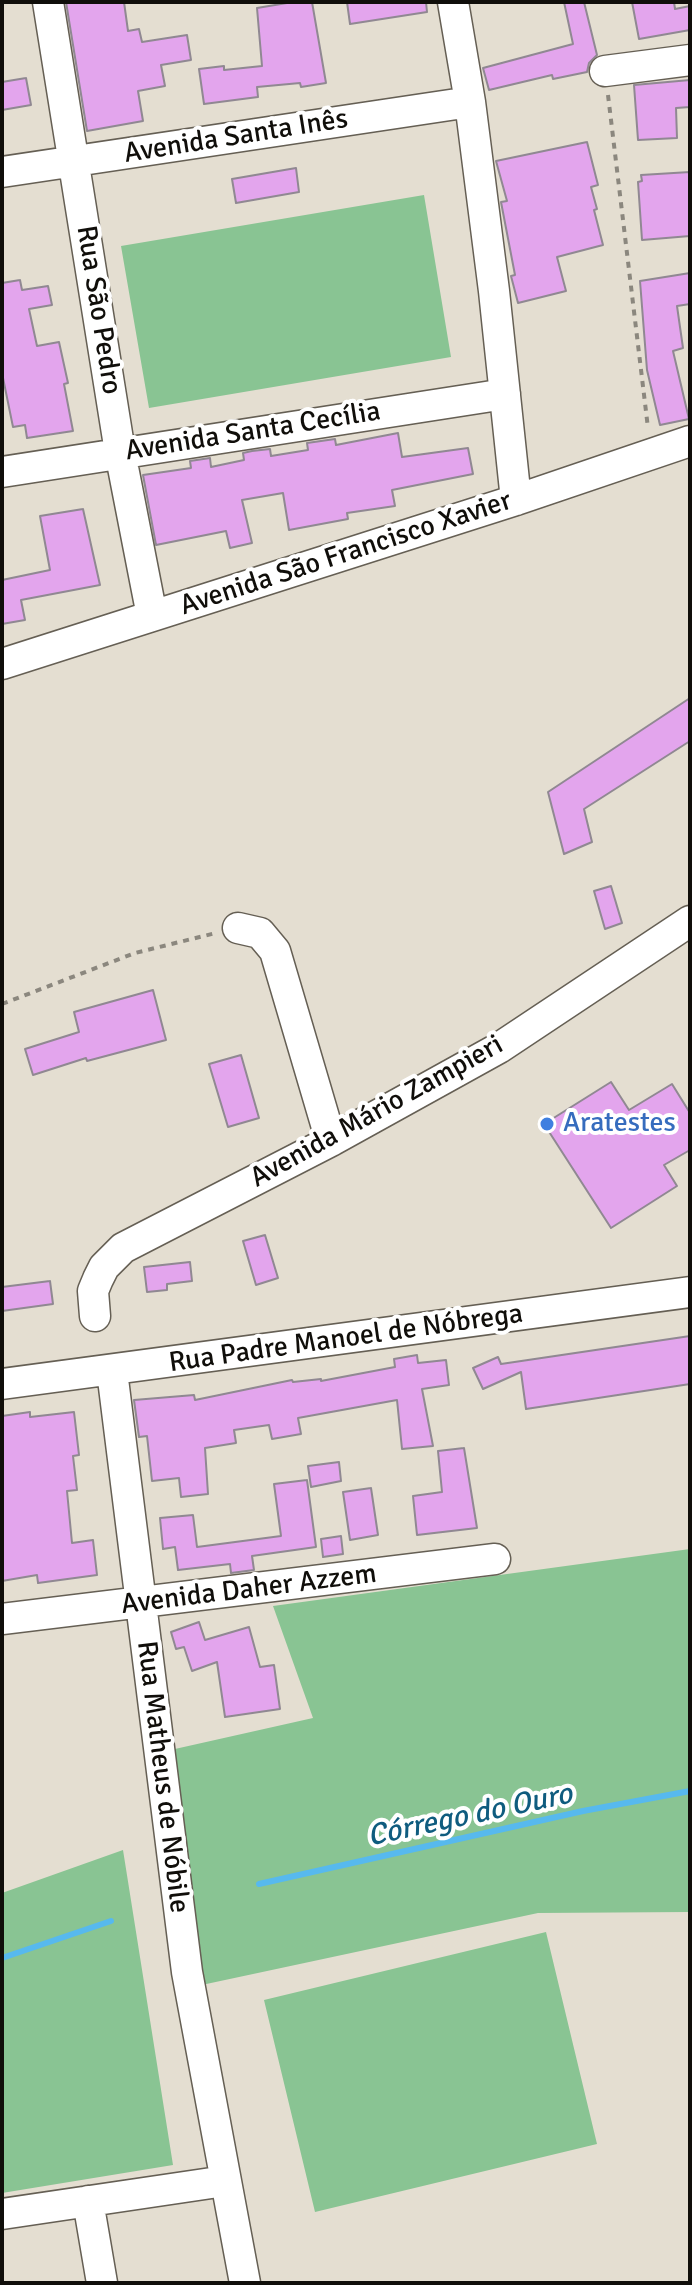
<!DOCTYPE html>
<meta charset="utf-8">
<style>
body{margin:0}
#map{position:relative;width:692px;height:2285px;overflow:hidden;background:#e4ded1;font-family:Signika,sans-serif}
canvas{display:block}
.frame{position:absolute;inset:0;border:4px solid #100e0a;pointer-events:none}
</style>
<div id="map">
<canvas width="692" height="2285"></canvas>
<div class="frame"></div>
</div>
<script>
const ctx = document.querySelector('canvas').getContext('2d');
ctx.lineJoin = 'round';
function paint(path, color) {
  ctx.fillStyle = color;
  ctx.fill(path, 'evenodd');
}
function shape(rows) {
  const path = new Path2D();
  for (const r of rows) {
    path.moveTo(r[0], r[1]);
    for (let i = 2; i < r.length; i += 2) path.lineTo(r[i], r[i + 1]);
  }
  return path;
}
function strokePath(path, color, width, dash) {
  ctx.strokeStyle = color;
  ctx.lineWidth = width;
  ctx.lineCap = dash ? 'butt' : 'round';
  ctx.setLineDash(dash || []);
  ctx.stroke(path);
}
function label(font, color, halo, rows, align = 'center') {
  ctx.font = font + ' Signika,sans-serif';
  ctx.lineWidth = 8;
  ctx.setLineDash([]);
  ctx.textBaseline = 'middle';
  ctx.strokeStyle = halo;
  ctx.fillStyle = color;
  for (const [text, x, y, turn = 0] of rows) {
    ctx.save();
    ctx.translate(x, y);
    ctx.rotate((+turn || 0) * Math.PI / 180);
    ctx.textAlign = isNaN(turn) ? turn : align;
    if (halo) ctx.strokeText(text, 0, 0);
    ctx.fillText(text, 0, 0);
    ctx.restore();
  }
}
paint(shape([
 [424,195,451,357,149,408,121,246],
 [690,1549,690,1912,538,1913,197,1986,166,1751,313,1718,273,1606],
 [123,1850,173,2165,2,2193,2,1893],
 [546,1932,597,2144,315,2212,264,2000]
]), '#89c493');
strokePath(shape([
 [259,1884,583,1811,690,1791],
 [2,1958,111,1921]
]), '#57b9ee', 6);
const building = shape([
 [66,2,124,2,128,31,139,29,142,42,187,35,191,60,161,65,165,86,138,91,143,121,87,131,66,2],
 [293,2,312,2,326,83,301,87,300,83,257,87,258,97,204,104,199,69,224,66,224,70,262,66,257,8,293,2],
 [347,2,426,2,427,12,350,24,347,2],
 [564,2,584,2,597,55,589,63,587,72,553,79,552,75,489,90,483,68,573,44,564,2],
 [632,2,674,2,675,9,690,6,690,30,639,39,632,2],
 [26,78,31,105,2,110,2,82,26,78],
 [690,80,690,107,676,108,677,138,638,140,634,85,690,80],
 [587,142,598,185,591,187,597,209,594,210,603,245,557,257,566,291,518,303,511,276,515,275,501,202,507,201,496,161,587,142],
 [296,168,299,192,236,203,232,179,296,168],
 [690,172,690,236,642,240,638,182,642,181,641,175,690,172],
 [690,273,690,304,677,306,683,348,673,351,689,419,660,425,647,370,640,281,690,273],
 [20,280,22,290,48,286,52,305,29,309,37,346,59,342,68,383,64,384,73,431,27,438,25,425,13,427,2,373,2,283,20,280],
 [398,433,402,457,468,448,473,474,392,490,395,506,347,513,348,519,289,530,283,493,242,500,252,543,230,548,226,531,156,545,143,475,191,468,190,461,210,458,211,467,244,460,243,453,252,451,270,449,271,456,308,450,307,443,335,439,336,445,398,433],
 [83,509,100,585,21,600,25,620,2,624,2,580,50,570,40,516,83,509],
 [690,698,690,741,584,809,592,842,564,854,548,792,690,698],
 [611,886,622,923,605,929,594,891,611,886],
 [153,990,166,1040,87,1061,86,1058,33,1075,25,1049,79,1032,74,1012,153,990],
 [241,1055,259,1118,228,1127,209,1064,241,1055],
 [611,1082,629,1110,672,1084,690,1113,690,1150,664,1165,677,1186,611,1228,544,1124,611,1082],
 [265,1235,278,1278,256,1285,243,1241,265,1235],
 [190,1262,192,1281,167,1284,167,1290,147,1292,144,1267,190,1262],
 [50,1281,53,1304,2,1311,2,1287,50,1281],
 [690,1336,690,1384,526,1409,521,1372,483,1389,473,1368,498,1357,501,1364,690,1336],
 [417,1355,418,1363,446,1360,449,1385,422,1389,433,1446,402,1449,397,1400,298,1418,301,1434,272,1439,269,1425,234,1430,236,1443,205,1448,208,1494,181,1497,179,1478,152,1481,147,1436,139,1437,134,1400,194,1395,195,1400,292,1380,293,1382,321,1379,321,1381,395,1367,394,1359,417,1355],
 [30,1412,30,1417,74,1412,79,1455,73,1456,77,1490,67,1491,72,1543,93,1540,97,1575,38,1583,37,1575,2,1581,2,1416,30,1412],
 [464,1448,477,1528,417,1535,413,1496,442,1492,438,1451,464,1448],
 [339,1462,341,1481,311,1487,308,1466,339,1462],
 [307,1480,316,1547,252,1556,254,1570,231,1573,230,1564,178,1570,175,1547,163,1549,160,1518,193,1515,197,1547,281,1536,274,1484,307,1480],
 [371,1488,378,1535,350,1540,343,1492,371,1488],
 [341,1536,343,1554,323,1557,321,1539,341,1536],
 [199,1622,205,1640,249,1627,260,1667,274,1665,280,1709,225,1717,217,1662,192,1671,184,1647,176,1649,171,1632,199,1622]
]);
paint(building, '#e3a5ed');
strokePath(building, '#908892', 2);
const minor = shape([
 [48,2,120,452,152,616],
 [453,2,470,102,494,291,516,500],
 [605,71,690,60],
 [2,172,470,102],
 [2,472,505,394],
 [2,664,516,500,690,441],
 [238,928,260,933,275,951,331,1141],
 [95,1316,93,1291,98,1279,104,1267,123,1248,331,1141,499,1048,690,921],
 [112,1371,187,1972,245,2283],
 [2,1384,690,1292],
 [2,1619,495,1559],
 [88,2201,102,2283],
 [2,2214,225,2181]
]);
strokePath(minor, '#655f54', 33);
strokePath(shape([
 [608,95,648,428],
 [2,1004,135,953,216,933]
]), '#8b877e', 4, [6, 6]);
strokePath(minor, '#fff', 30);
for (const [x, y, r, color] of [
 [547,1124,8,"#3f7fe0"]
]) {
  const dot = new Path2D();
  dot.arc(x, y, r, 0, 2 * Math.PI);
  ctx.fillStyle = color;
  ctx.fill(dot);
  strokePath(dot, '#fff', 3);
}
label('28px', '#100e0a', '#fff', [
 ["Avenida Santa Inês",236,137,-9],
 ["Rua São Pedro",98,310,81],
 ["Avenida Santa Cecília",253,432,-9],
 ["Avenida São Francisco Xavier",346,554,-18],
 ["Avenida Mário Zampieri",377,1112,-29],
 ["Rua Padre Manoel de Nóbrega",346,1339,-8],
 ["Avenida Daher Azzem",249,1590,-7],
 ["Rua Matheus de Nóbile",162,1777,83]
]);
label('28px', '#366cbe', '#fff', [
 ["Aratestes",563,1124]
], 'left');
label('italic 30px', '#0f5c7f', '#fff', [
 ["Córrego do Ouro",470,1816,-12]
]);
</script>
